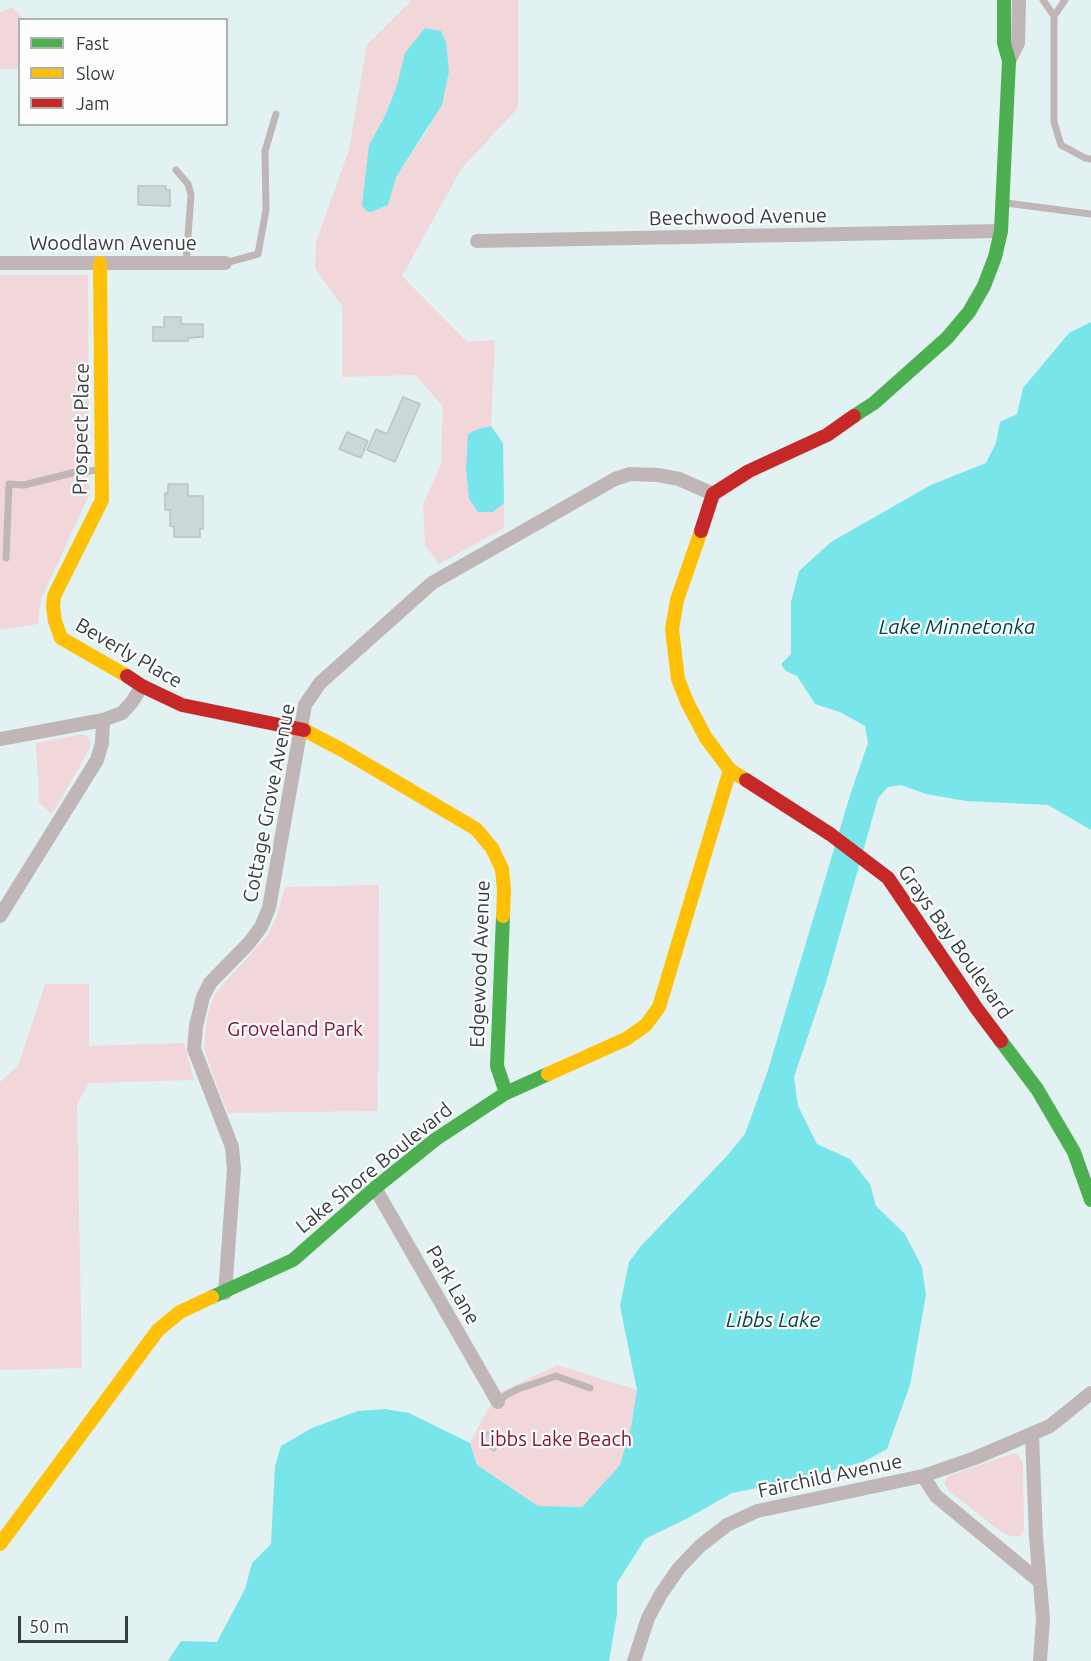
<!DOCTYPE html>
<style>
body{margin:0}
#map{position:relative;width:1091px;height:1661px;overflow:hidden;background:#e2f1f2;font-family:Ubuntu,sans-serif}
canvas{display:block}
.legend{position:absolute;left:18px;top:18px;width:210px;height:108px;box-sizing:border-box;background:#fefefe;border:2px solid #aeb2b2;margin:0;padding:8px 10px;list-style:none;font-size:18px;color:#353f40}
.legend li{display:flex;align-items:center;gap:12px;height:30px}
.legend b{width:30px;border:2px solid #aeb2b2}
.scale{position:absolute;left:18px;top:1616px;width:110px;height:27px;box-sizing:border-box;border:3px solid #353f40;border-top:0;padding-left:8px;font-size:18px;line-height:21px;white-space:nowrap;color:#353f40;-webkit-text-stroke:4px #fefefe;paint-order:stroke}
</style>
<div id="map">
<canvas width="1091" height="1661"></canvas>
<ul class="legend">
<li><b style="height:8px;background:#4caf50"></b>Fast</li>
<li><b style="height:8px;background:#ffc107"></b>Slow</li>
<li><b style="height:8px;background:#c62828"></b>Jam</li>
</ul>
<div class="scale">50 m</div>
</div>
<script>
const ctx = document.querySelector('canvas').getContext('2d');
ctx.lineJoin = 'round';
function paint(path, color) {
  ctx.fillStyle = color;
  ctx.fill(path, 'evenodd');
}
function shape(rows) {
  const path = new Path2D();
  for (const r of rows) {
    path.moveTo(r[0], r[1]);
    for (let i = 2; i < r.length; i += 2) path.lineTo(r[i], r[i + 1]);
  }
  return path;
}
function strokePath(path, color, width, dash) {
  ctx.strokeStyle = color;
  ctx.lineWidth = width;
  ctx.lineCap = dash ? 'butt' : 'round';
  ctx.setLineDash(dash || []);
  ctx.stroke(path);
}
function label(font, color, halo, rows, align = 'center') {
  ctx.font = font + ' Ubuntu,sans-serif';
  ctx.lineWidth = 4.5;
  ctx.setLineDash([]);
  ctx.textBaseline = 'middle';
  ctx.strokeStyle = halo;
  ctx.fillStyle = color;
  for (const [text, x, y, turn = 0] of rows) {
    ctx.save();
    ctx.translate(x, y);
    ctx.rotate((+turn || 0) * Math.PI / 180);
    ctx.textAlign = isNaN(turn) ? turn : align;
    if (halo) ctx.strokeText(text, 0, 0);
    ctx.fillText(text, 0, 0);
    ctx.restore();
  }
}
paint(shape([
 [410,0,518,0,518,108,461,169,402,276,467,342,495,340,491,426,478,429,466,469,469,499,478,512,493,512,504,503,504,528,439,564,425,545,423,505,441,464,443,407,416,375,342,377,342,306,315,269,316,242,349,150,367,45,408,4],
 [397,85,431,125,396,177,369,145,386,114],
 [12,7,24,19,20,20,19,69,0,69,0,13],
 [0,275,88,275,89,495,41,599,38,624,0,630],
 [83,734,88,737,91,744,86,755,52,814,39,803,36,743],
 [379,885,378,1111,228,1113,211,1070,204,1047,208,1013,214,996,227,980,268,935,278,913,285,887],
 [45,984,89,984,89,1046,184,1043,194,1080,89,1083,77,1104,82,1368,0,1370,0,1082,18,1066],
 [557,1365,637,1390,631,1427,621,1465,582,1507,538,1506,477,1465,470,1443,488,1409,501,1392],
 [1012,1454,1017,1454,1023,1463,1024,1531,1020,1536,1010,1536,999,1530,949,1491,944,1483,948,1476]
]), '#f1d6da');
paint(shape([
 [425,28,441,31,446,42,449,71,442,105,396,177,388,205,371,212,366,211,362,205,369,145,386,114,397,85,405,53],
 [1091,322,1091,830,1048,805,966,801,926,794,901,785,888,787,878,798,826,983,794,1077,798,1106,817,1144,850,1159,870,1184,876,1206,905,1234,922,1267,926,1295,910,1385,887,1449,863,1462,782,1483,732,1493,688,1518,645,1539,617,1583,617,1614,609,1661,168,1661,181,1641,217,1642,245,1589,252,1563,271,1544,275,1466,281,1446,312,1428,358,1411,385,1409,409,1413,470,1443,477,1465,538,1506,582,1507,620,1465,631,1427,637,1390,620,1306,629,1262,641,1246,727,1156,745,1134,768,1070,851,792,868,743,865,726,840,712,815,704,797,676,786,671,781,664,791,654,791,602,799,571,831,542,931,485,986,463,996,443,1000,422,1017,414,1023,388,1069,333],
 [491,426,503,443,504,503,493,512,478,512,469,499,466,469,468,434,478,429]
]), '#78e5ea');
const building = shape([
 [138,186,166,186,166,190,170,190,170,206,138,205,138,186],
 [164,317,181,317,181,324,203,324,203,337,188,338,188,341,153,341,153,327,164,327,164,317],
 [403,397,420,404,395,462,367,450,376,429,387,434,403,397],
 [347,432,368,441,361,458,339,449,347,432],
 [168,484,188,484,188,496,203,496,203,529,200,529,200,537,174,537,174,527,170,526,170,510,165,510,165,493,168,493,168,484],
 [488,1432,501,1440,494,1451,481,1442,488,1432]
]);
paint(building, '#ccd8d8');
strokePath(building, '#b9c4c5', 1.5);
strokePath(shape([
 [1043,0,1054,16,1054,122,1061,145,1085,158,1091,159],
 [1054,16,1065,0],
 [176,170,188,184,191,195,186,263],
 [1006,203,1091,214],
 [225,263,258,254,266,210,265,151,276,114],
 [6,558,9,484,24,485,76,472,100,470],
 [498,1402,506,1395,518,1389,556,1376,590,1388]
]), '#c1b6b7', 7);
strokePath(shape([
 [1009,61,1018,43,1019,0],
 [477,241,1001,231],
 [0,263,225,263],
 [0,739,103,720,122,713,132,702,142,686],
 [0,916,97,760,102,743,103,720],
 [375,1188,498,1402],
 [225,1293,234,1169,232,1147,194,1049,196,1026,203,997,210,983,249,943,261,927,269,908,305,705,320,683,432,583,615,479,630,474,658,475,679,479,713,494],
 [1032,1435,1036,1537,1043,1619,1040,1661],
 [923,1476,936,1496,1039,1581],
 [634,1661,648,1618,661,1594,679,1568,700,1546,727,1525,757,1511,923,1476,975,1458,1050,1426,1091,1393]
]), '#c1b6b7', 14);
strokePath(shape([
 [854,416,874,403,947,338,969,312,984,286,995,257,1001,231,1009,61,1004,43,1004,0],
 [503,916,497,1066,506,1093],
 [1001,1041,1037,1089,1074,1152,1091,1200],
 [212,1297,293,1260,375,1188,436,1139,506,1093,548,1074]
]), '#4caf50', 14);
strokePath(shape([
 [100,263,102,500,54,596,53,607,55,621,61,638,127,676],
 [701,531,677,600,672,629,678,679,687,702,706,738,730,770,746,780],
 [304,730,344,751,476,829,492,848,502,869,504,890,503,916],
 [548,1074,626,1039,646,1025,659,1007,730,770],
 [0,1544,158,1330,180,1312,212,1297]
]), '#ffc107', 14);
strokePath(shape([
 [701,531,713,494,749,471,827,435,854,416],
 [127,676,142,686,182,705,304,730],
 [746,780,830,834,888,878,977,1009,1001,1041]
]), '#c62828', 14);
label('20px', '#353f40', '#fefefe', [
 ["Beechwood Avenue",738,217,-1],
 ["Woodlawn Avenue",113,243],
 ["Prospect Place",81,429,-89],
 ["Beverly Place",129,653,30],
 ["Cottage Grove Avenue",269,803,-79],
 ["Grays Bay Boulevard",955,942,55],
 ["Edgewood Avenue",480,964,-88],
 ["Lake Shore Boulevard",374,1168,-39],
 ["Park Lane",453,1285,60],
 ["Fairchild Avenue",830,1476,-12]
]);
label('20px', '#8c1339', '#fefefe', [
 ["Groveland Park",295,1029],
 ["Libbs Lake Beach",556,1439]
]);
label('italic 21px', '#004548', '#fefefe', [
 ["Lake Minnetonka",957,627],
 ["Libbs Lake",773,1320]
]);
</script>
